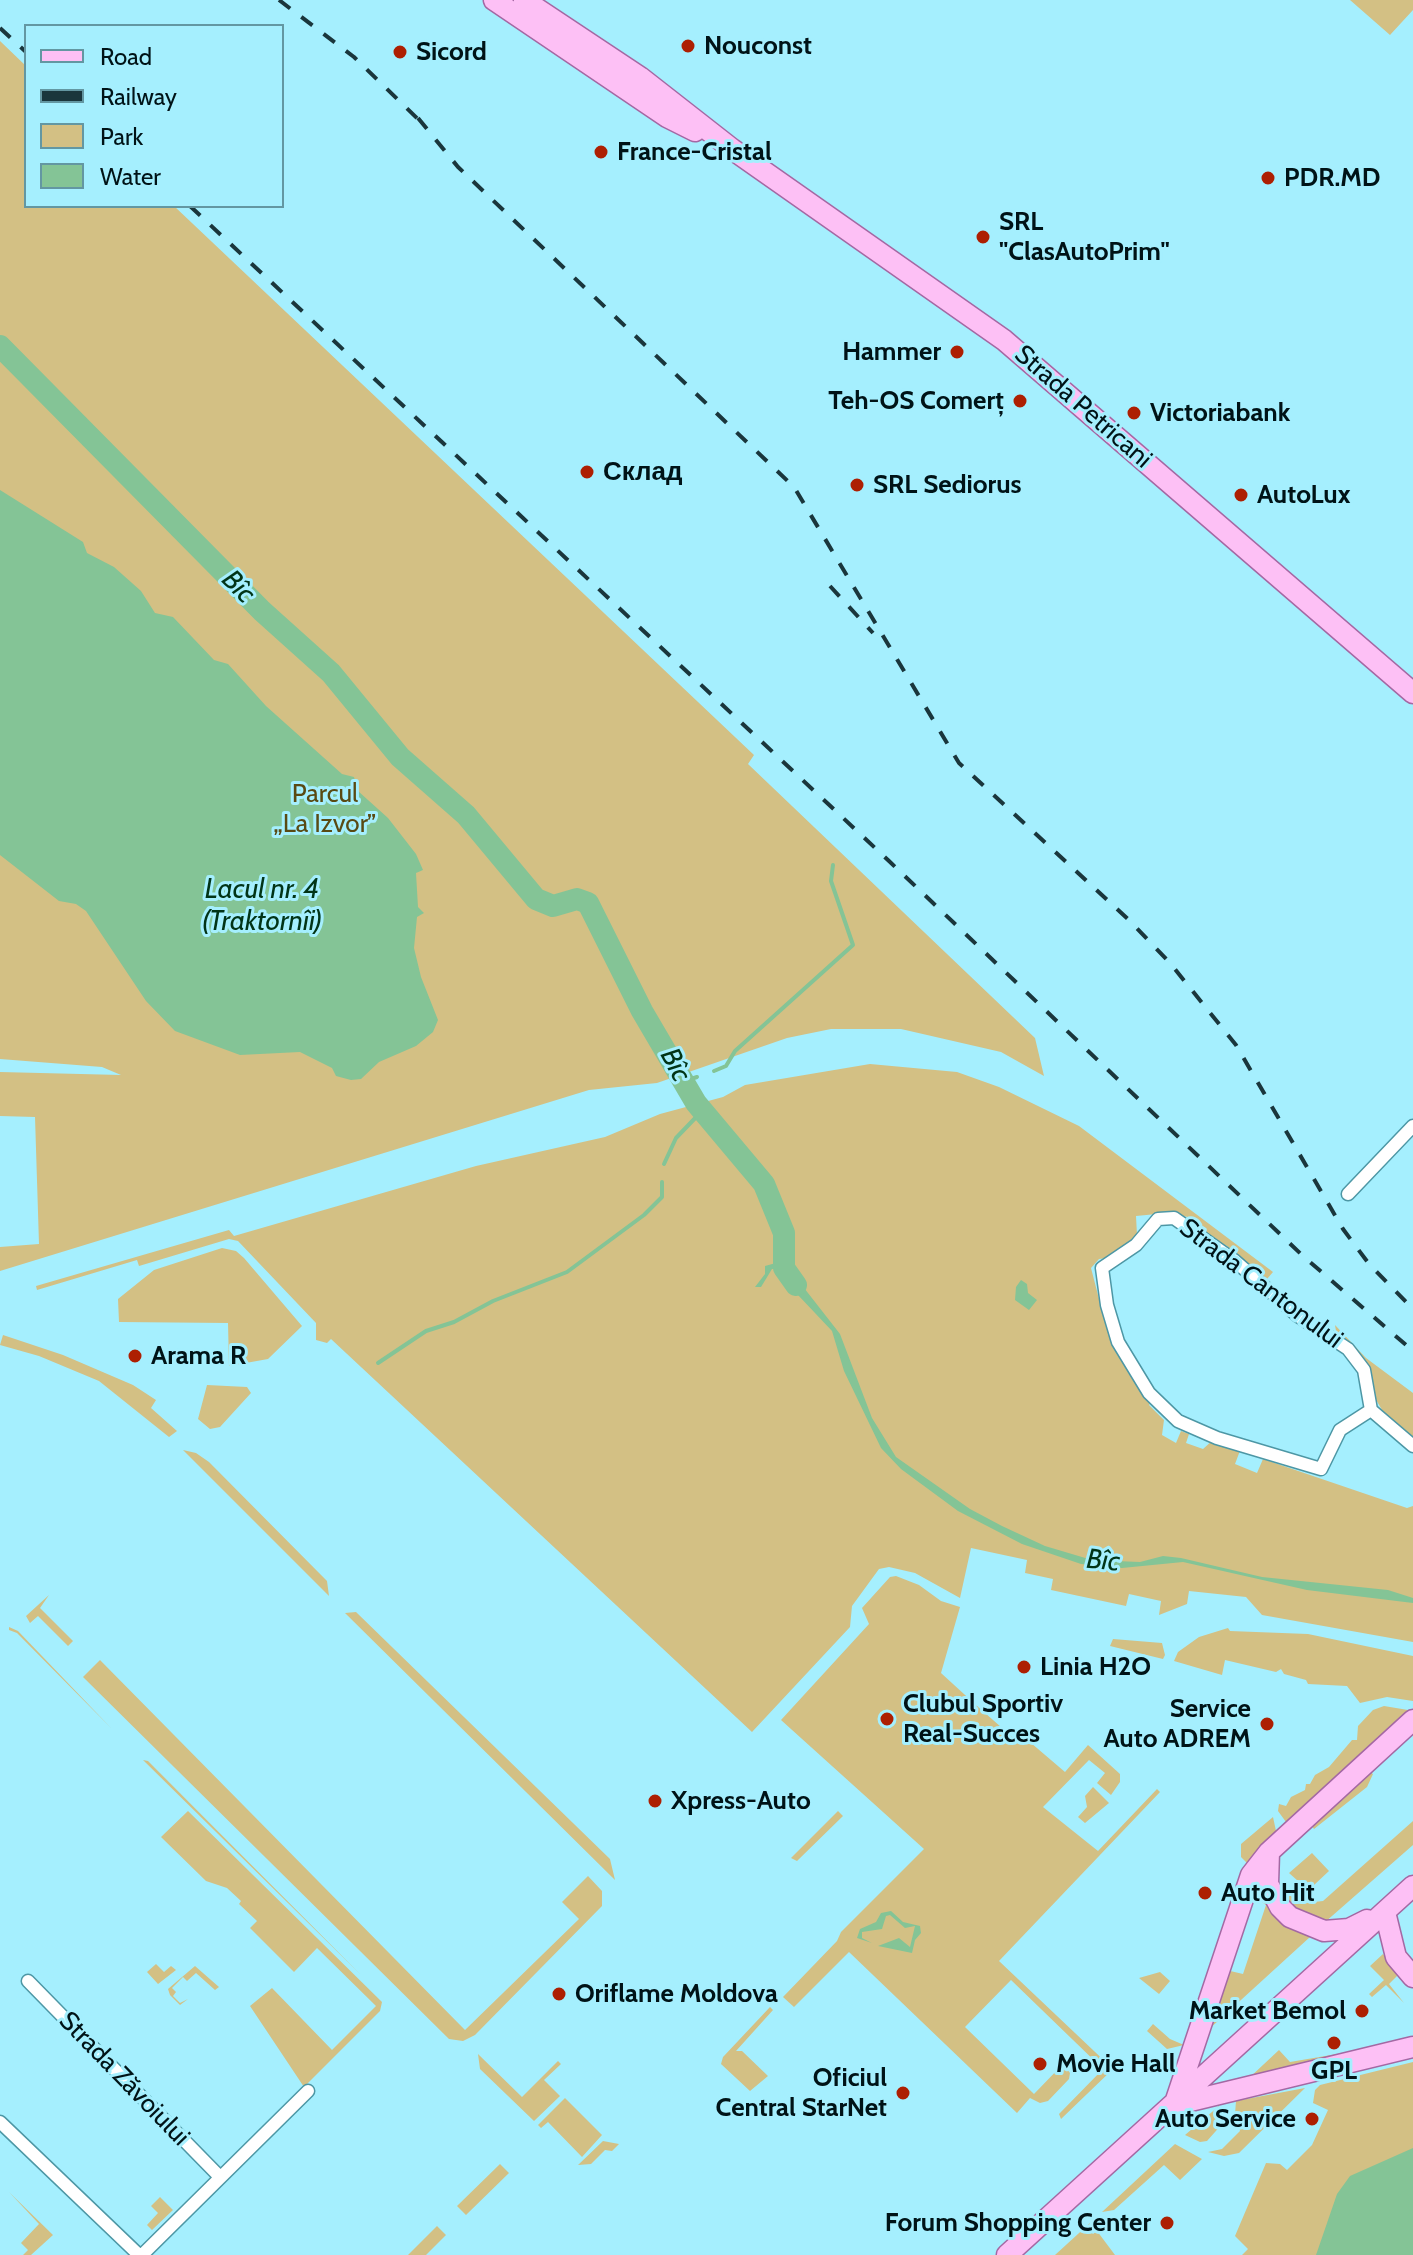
<!DOCTYPE html>
<meta charset="utf-8">
<style>
body{margin:0}
#map{position:relative;width:1413px;height:2255px;overflow:hidden;background:#a5effe;font-family:Cabin,sans-serif}
canvas{display:block}
.legend{position:absolute;left:24px;top:24px;width:260px;height:184px;box-sizing:border-box;background:#a5effe;border:2px solid #6397a2;margin:0;padding:10px 14px;list-style:none;font-size:24px;color:#001317}
.legend li{display:flex;align-items:center;gap:16px;height:40px}
.legend b{width:40px;border:2px solid #6397a2}
</style>
<div id="map">
<canvas width="1413" height="2255"></canvas>
<ul class="legend">
<li><b style="height:10px;background:#fdc0f5"></b>Road</li>
<li><b style="height:10px;background:#1a363c"></b>Railway</li>
<li><b style="height:22px;background:#d3c084"></b>Park</li>
<li><b style="height:22px;background:#84c496"></b>Water</li>
</ul>
</div>
<script>
const ctx = document.querySelector('canvas').getContext('2d');
ctx.lineJoin = 'round';
function paint(path, color) {
  ctx.fillStyle = color;
  ctx.fill(path, 'evenodd');
}
function shape(rows) {
  const path = new Path2D();
  for (const r of rows) {
    path.moveTo(r[0], r[1]);
    for (let i = 2; i < r.length; i += 2) path.lineTo(r[i], r[i + 1]);
  }
  return path;
}
function strokePath(path, color, width, dash) {
  ctx.strokeStyle = color;
  ctx.lineWidth = width;
  ctx.lineCap = dash ? 'butt' : 'round';
  ctx.setLineDash(dash || []);
  ctx.stroke(path);
}
function label(font, color, halo, rows, align = 'center') {
  ctx.font = font + ' Cabin,sans-serif';
  ctx.lineWidth = 6;
  ctx.setLineDash([]);
  ctx.textBaseline = 'middle';
  ctx.strokeStyle = halo;
  ctx.fillStyle = color;
  for (const [text, x, y, turn = 0] of rows) {
    ctx.save();
    ctx.translate(x, y);
    ctx.rotate((+turn || 0) * Math.PI / 180);
    ctx.textAlign = isNaN(turn) ? turn : align;
    if (halo) ctx.strokeText(text, 0, 0);
    ctx.fillText(text, 0, 0);
    ctx.restore();
  }
}
paint(shape([
 [1350,0,1413,0,1413,10,1390,35],
 [0,41,26,66,26,206,174,206,754,755,748,764,1035,1038,1044,1076,1001,1052,901,1029,831,1029,787,1038,657,1083,589,1090,0,1271,0,1247,39,1244,35,1117,0,1116,0,1072,121,1075,102,1067,0,1059],
 [870,1064,957,1072,999,1087,1079,1126,1273,1272,1267,1279,1227,1246,1199,1231,1188,1217,1167,1213,1136,1216,1137,1235,1132,1243,1107,1258,1099,1259,1091,1268,1106,1326,1129,1374,1151,1401,1149,1405,1164,1420,1162,1435,1176,1443,1181,1431,1189,1434,1186,1443,1203,1449,1213,1440,1241,1448,1235,1464,1257,1473,1263,1459,1407,1508,1413,1506,1413,1642,1262,1615,1246,1597,1189,1591,1187,1604,1159,1615,1161,1601,1129,1594,1126,1606,1051,1590,1053,1579,1025,1573,1027,1560,971,1548,960,1598,915,1573,889,1567,879,1569,852,1606,850,1627,752,1732,331,1339,327,1343,316,1340,316,1323,238,1241,229,1239,139,1266,137,1260,37,1290,36,1286,229,1230,234,1236,476,1166,605,1137,660,1114,723,1097,745,1085],
 [222,1248,236,1251,244,1258,302,1326,268,1359,229,1366,228,1323,119,1322,118,1299,154,1270],
 [1335,1325,1366,1358,1413,1393,1413,1437,1385,1415,1375,1398,1368,1367,1337,1337],
 [3,1335,63,1355,133,1385,156,1400,151,1408,177,1431,169,1437,99,1381,39,1356,0,1345],
 [207,1385,247,1387,251,1393,220,1427,210,1429,198,1419],
 [183,1450,196,1453,209,1462,327,1581,329,1596],
 [896,1576,919,1585,941,1601,960,1607,941,1673,976,1705,1018,1742,1024,1737,1065,1772,1088,1745,1120,1774,1120,1782,1111,1795,1097,1783,1105,1773,1089,1760,1043,1807,1098,1851,1157,1789,1160,1792,999,1961,1113,2069,1061,2119,1059,2114,1103,2069,1011,1980,965,2027,1034,2094,1063,2064,1070,2073,1069,2079,1048,2101,1040,2103,1030,2098,1017,2113,849,1952,794,2007,783,1997,837,1941,841,1932,924,1849,781,1720,869,1624,862,1608,890,1577],
 [49,1595,40,1608,73,1641,68,1646,38,1616,30,1623,26,1616],
 [356,1612,610,1859,615,1880,345,1613],
 [9,1627,18,1631,112,1729,17,1633,9,1630],
 [1228,1628,1230,1631,1308,1634,1413,1656,1413,1701,1387,1697,1360,1703,1347,1686,1308,1684,1306,1680,1284,1674,1281,1669,1276,1672,1225,1660,1222,1675,1174,1661,1178,1652,1199,1637],
 [1113,1639,1162,1643,1165,1655,1163,1659,1110,1646],
 [100,1660,465,2030,579,1919,562,1902,588,1876,602,1891,602,1906,475,2035,463,2041,449,2039,83,1677],
 [1384,1706,1408,1710,1286,1822,1278,1811,1279,1804,1286,1806,1291,1797,1305,1790,1306,1784,1310,1784,1315,1775,1329,1767,1352,1740,1357,1740,1358,1726,1373,1710],
 [143,1760,148,1761,361,1975],
 [1370,1772,1373,1774,1367,1787,1314,1829,1312,1826],
 [1093,1787,1109,1803,1085,1823,1078,1817,1087,1807,1085,1796],
 [188,1811,382,2002,380,2011,304,2087,250,2006,272,1988,332,2050,376,2006,317,1948,294,1972,250,1928,257,1921,239,1904,241,1901,227,1888,206,1881,161,1837],
 [838,1811,843,1816,797,1861,791,1858],
 [1273,1817,1276,1831,1247,1863,1241,1857,1241,1844],
 [1413,1821,1413,1845,1324,1923,1296,1912,1279,1890,1305,1903,1323,1901],
 [1312,1853,1329,1871,1314,1885,1298,1881,1289,1873],
 [1258,1884,1285,1920,1310,1937,1207,2031,1226,1970,1243,1974,1266,1905,1255,1897],
 [1383,1954,1398,1975,1389,1984,1404,2003,1386,1985,1372,1997,1369,1994,1384,1980,1370,1966],
 [156,1964,164,1972,171,1966,176,1970,158,1984,147,1972],
 [195,1966,219,1987,215,1990,196,1973,187,1981,183,1977,172,1988,176,1992,173,1996,180,2003,188,1999,180,2005,170,1995,168,1989],
 [1160,1972,1170,1981,1159,1994,1139,1978],
 [770,2007,773,2010,736,2051,742,2051,768,2076,750,2091,721,2064,723,2057],
 [1153,2024,1170,2039,1184,2045,1167,2049,1147,2031],
 [1279,2050,1290,2062,1343,2053,1248,2079],
 [478,2054,522,2097,558,2061,561,2064,544,2080,560,2096,534,2121,480,2069],
 [1413,2062,1413,2255,1242,2255,1248,2249,1235,2236,1266,2163,1280,2164,1287,2170,1312,2145,1328,2110,1313,2103,1315,2090,1320,2085],
 [1305,2088,1239,2153,1224,2156,1208,2152,1222,2149,1240,2131,1235,2114,1236,2101],
 [565,2098,602,2135,582,2157,548,2122,541,2128,538,2125],
 [1219,2106,1223,2123,1207,2141,1200,2142,1185,2135],
 [603,2141,619,2144,612,2151,605,2150,591,2164,578,2165],
 [1175,2144,1202,2159,1180,2180,1164,2165,1114,2210,1102,2212],
 [500,2164,509,2173,466,2215,457,2206],
 [9,2192,53,2235,31,2255,23,2255,28,2250,21,2243,39,2224],
 [160,2197,173,2210,152,2230,147,2225,158,2213,151,2206],
 [1090,2223,1088,2229,1093,2234,1097,2231,1115,2255,1055,2255],
 [437,2226,446,2235,426,2255,408,2255]
]), '#d3c084');
paint(shape([
 [0,490,83,542,87,553,114,567,141,591,155,613,173,617,214,660,228,664,266,706,342,774,354,777,358,791,388,818,416,854,423,870,416,873,418,907,424,913,417,917,414,948,421,977,438,1020,433,1032,416,1046,379,1062,361,1079,351,1080,336,1076,332,1068,300,1052,240,1055,175,1031,146,1001,86,911,76,904,59,901,0,855],
 [783,1261,840,1334,872,1418,896,1457,970,1509,1002,1526,1045,1546,1092,1560,1140,1562,1163,1556,1181,1558,1262,1577,1388,1590,1413,1598,1413,1603,1307,1590,1183,1562,1122,1568,1081,1564,1022,1544,958,1511,901,1469,881,1448,844,1371,832,1331,781,1277,778,1269,772,1269,761,1287,755,1287,765,1274,765,1266],
 [1021,1280,1027,1284,1028,1293,1037,1300,1029,1310,1015,1300,1016,1287],
 [891,1911,903,1922,920,1926,921,1933,915,1940,912,1953,878,1946,899,1938,910,1947,915,1926,905,1928,890,1915,886,1916,882,1929,862,1932,862,1938,872,1943,857,1938,860,1929,876,1922,881,1913],
 [1413,2148,1413,2255,1316,2255,1337,2194,1350,2176]
]), '#84c496');
strokePath(shape([
 [714,1071,726,1066,735,1051,853,945,831,881,833,865],
 [682,1082,697,1077],
 [664,1164,676,1138,702,1111],
 [378,1363,426,1331,454,1322,493,1301,567,1272,644,1215,662,1197,662,1182]
]), '#84c496', 4);
strokePath(shape([
 [0,346,262,611,331,673,400,757,466,815,536,899,553,906,577,899,588,903,642,1011,696,1103,764,1184,784,1233,784,1268,796,1285]
]), '#84c496', 22);
const minor = shape([
 [1348,1194,1413,1126],
 [1371,1410,1340,1430,1321,1469,1217,1438,1178,1421,1149,1393,1118,1342,1107,1305,1102,1268,1136,1245,1158,1219,1174,1218,1235,1261,1298,1316,1348,1349,1364,1370,1371,1410,1413,1446],
 [28,1981,220,2177],
 [0,2122,139,2255],
 [142,2255,308,2091]
]);
const primary = shape([
 [494,0,667,117,695,131],
 [524,0,640,77,732,149,1004,340,1413,693],
 [1269,1852,1268,1884,1280,1907,1290,1917,1324,1931,1349,1929,1367,1920],
 [1385,1912,1396,1957,1413,1977],
 [1182,2103,1413,2047],
 [1174,2106,1251,1875,1269,1852,1413,1720],
 [1007,2255,1413,1886]
]);
strokePath(minor, '#4d97a5', 15);
strokePath(primary, '#a468a3', 23);
strokePath(minor, '#fff', 12);
strokePath(primary, '#fdc0f5', 20);
strokePath(shape([
 [279,0,354,57,424,125],
 [0,28,26,52],
 [418,118,458,167,794,487,959,763,1130,921,1170,963,1236,1045,1343,1229,1369,1264,1413,1309],
 [190,206,889,861,1303,1256,1413,1351],
 [830,586,873,633]
]), '#1a363c', 4, [14, 14]);
for (const [x, y, r, color] of [
 [688,46,8,"#ad1f02"],
 [400,52,8,"#ad1f02"],
 [601,152,8,"#ad1f02"],
 [1268,178,8,"#ad1f02"],
 [983,237,8,"#ad1f02"],
 [957,352,8,"#ad1f02"],
 [1020,401,8,"#ad1f02"],
 [1134,413,8,"#ad1f02"],
 [587,472,8,"#ad1f02"],
 [857,485,8,"#ad1f02"],
 [1241,495,8,"#ad1f02"],
 [135,1356,8,"#ad1f02"],
 [1024,1667,8,"#ad1f02"],
 [887,1719,8,"#ad1f02"],
 [1267,1724,8,"#ad1f02"],
 [655,1801,8,"#ad1f02"],
 [1205,1893,8,"#ad1f02"],
 [559,1994,8,"#ad1f02"],
 [1362,2011,8,"#ad1f02"],
 [1334,2043,8,"#ad1f02"],
 [1040,2064,8,"#ad1f02"],
 [903,2093,8,"#ad1f02"],
 [1312,2119,8,"#ad1f02"],
 [1167,2223,8,"#ad1f02"]
]) {
  const dot = new Path2D();
  dot.arc(x, y, r, 0, 2 * Math.PI);
  ctx.fillStyle = color;
  ctx.fill(dot);
  strokePath(dot, '#a5effe', 3);
}
label('bold 26px', '#001317', '#a5effe', [
 ["Nouconst",704,46],
 ["Sicord",416,52],
 ["France-Cristal",617,152],
 ["PDR.MD",1284,178],
 ["SRL",999,222],
 ["\"ClasAutoPrim\"",999,252],
 ["Hammer",941,352,"right"],
 ["Teh-OS Comerț",1004,401,"right"],
 ["Victoriabank",1150,413],
 ["Склад",603,472],
 ["SRL Sediorus",873,485],
 ["AutoLux",1257,495],
 ["Arama R",151,1356],
 ["Linia H2O",1040,1667],
 ["Clubul Sportiv",903,1704],
 ["Real-Succes",903,1734],
 ["Service",1251,1709,"right"],
 ["Auto ADREM",1251,1739,"right"],
 ["Xpress-Auto",671,1801],
 ["Auto Hit",1221,1893],
 ["Oriflame Moldova",575,1994],
 ["Market Bemol",1346,2011,"right"],
 ["Movie Hall",1056,2064],
 ["GPL",1334,2071,"center"],
 ["Oficiul",887,2078,"right"],
 ["Central StarNet",887,2108,"right"],
 ["Auto Service",1296,2119,"right"],
 ["Forum Shopping Center",1151,2223,"right"]
], 'left');
label('26px', '#001317', '#a5effe', [
 ["Strada Petricani",1083,407,41],
 ["Strada Cantonului",1261,1284,37],
 ["Strada Zăvoiului",124,2079,46]
]);
label('26px', '#594a13', '#a5effe', [
 ["Parcul",325,794],
 ["„La Izvor”",325,824]
]);
label('italic 28px', '#013417', '#a5effe', [
 ["Bîc",238,587,45],
 ["Lacul nr. 4",262,890],
 ["(Traktornîi)",262,922],
 ["Bîc",675,1065,62],
 ["Bîc",1103,1561,5]
]);
</script>
